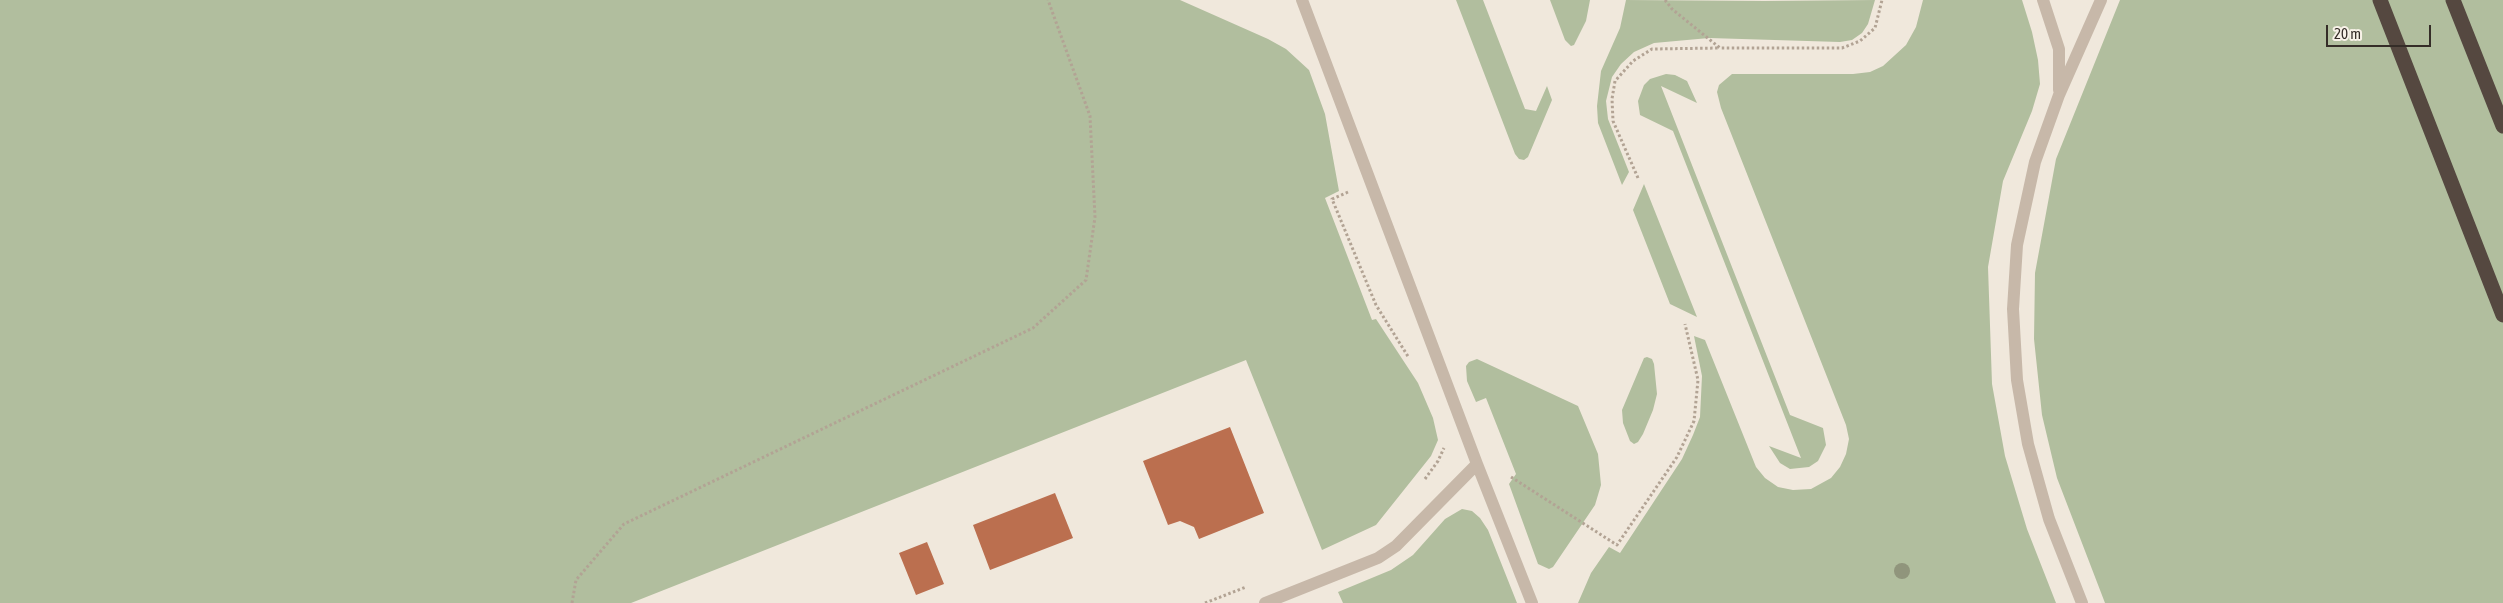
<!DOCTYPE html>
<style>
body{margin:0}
#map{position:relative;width:2503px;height:603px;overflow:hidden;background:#f0e8dc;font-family:"Asap Condensed",sans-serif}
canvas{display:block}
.scale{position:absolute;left:2326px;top:25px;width:105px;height:22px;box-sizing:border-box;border:2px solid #352d28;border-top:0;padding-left:6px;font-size:15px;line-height:18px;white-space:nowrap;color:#352d28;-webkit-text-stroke:4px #f8f2e8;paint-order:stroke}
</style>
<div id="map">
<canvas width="2503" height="603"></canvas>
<div class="scale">20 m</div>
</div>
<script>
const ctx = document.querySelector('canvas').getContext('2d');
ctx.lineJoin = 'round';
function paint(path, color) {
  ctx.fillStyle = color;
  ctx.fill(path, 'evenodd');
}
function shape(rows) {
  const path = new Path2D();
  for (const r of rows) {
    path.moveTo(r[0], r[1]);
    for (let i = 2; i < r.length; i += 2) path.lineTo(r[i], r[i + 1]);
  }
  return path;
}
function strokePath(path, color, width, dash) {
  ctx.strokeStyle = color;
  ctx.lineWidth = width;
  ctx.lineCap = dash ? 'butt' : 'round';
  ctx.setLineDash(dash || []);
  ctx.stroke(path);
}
paint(shape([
 [0,0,1180,0,1268,39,1286,49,1309,70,1325,114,1339,191,1325,198,1372,320,1376,319,1418,383,1433,418,1438,440,1431,456,1376,525,1322,550,1246,360,631,603,0,603],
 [1456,0,1483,0,1525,109,1536,111,1547,86,1552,100,1528,157,1524,160,1519,159,1515,154],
 [1550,0,1590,0,1586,21,1574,45,1571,46,1565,40],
 [1626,0,1765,1,1875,0,1868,24,1862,33,1852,40,1840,42,1709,38,1654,43,1634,52,1621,64,1612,77,1606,101,1608,119,1629,172,1622,185,1598,123,1597,106,1601,71,1620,28],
 [1923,0,2022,0,2032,32,2038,60,2040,84,2032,111,2003,181,1988,267,1992,384,2005,456,2027,529,2056,603,1578,603,1591,573,1609,547,1620,553,1682,459,1693,435,1700,417,1702,376,1694,336,1705,340,1756,467,1765,478,1778,487,1793,490,1811,489,1831,478,1840,467,1846,454,1849,439,1846,425,1721,108,1717,92,1719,85,1732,74,1853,74,1870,72,1883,66,1906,45,1916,27],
 [2120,0,2503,0,2503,603,2105,603,2057,478,2042,415,2034,339,2035,273,2056,159],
 [1666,74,1675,75,1687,81,1697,103,1661,86,1790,415,1823,428,1826,445,1818,461,1809,467,1790,469,1780,463,1769,446,1801,458,1673,131,1640,115,1638,101,1644,85,1650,79],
 [1644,184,1697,317,1670,304,1633,210],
 [1647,357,1652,359,1654,364,1657,394,1653,410,1643,434,1638,442,1634,444,1630,441,1623,423,1622,410,1644,358],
 [1477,359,1578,406,1598,454,1601,485,1595,505,1553,567,1549,569,1538,564,1509,484,1516,474,1486,398,1476,402,1467,381,1466,366,1469,362],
 [1462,509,1472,511,1480,518,1488,530,1517,603,1343,603,1338,592,1391,570,1413,555,1445,519]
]), '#b1be9e');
paint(shape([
 [1230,427,1264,513,1199,539,1194,527,1180,521,1168,525,1143,461],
 [1055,493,1073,538,990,570,973,525],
 [927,542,944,584,916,595,899,553]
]), '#bb6f4f');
strokePath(shape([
 [1665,0,1672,9,1720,48,1842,48,1860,41,1875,28,1882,0],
 [1638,178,1613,121,1612,99,1615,81,1633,61,1652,49,1720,48],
 [1348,192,1332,199,1376,305,1409,358],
 [1511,477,1617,545,1677,457,1694,421,1698,380,1685,324],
 [1425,479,1438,461,1444,448],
 [572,603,576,580,624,524,1033,328,1086,280,1095,217,1090,116,1048,0],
 [1205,603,1246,587]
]), '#b2a394', 3, [2.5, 2.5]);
strokePath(shape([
 [1302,0,1477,464,1532,603],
 [2043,0,2059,49,2059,90],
 [1265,603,1378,558,1396,546,1477,464],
 [2082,603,2049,519,2028,444,2017,380,2013,309,2017,245,2035,162,2059,95,2101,0]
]), '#c7b8a9', 12);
strokePath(shape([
 [2380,0,2503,315],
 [2453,0,2503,126]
]), '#554840', 15);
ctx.fillStyle = '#90957c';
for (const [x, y] of [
 [1902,571]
]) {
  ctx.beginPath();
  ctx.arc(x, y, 8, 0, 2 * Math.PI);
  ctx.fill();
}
</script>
